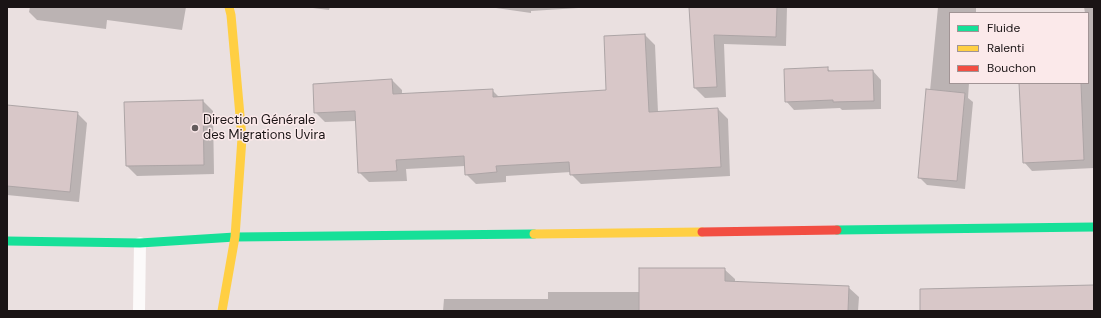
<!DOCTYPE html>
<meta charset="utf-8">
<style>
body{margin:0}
#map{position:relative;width:1101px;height:318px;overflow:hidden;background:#eae0e0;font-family:"DM Sans",sans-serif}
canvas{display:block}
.frame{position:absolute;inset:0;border:8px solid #1a1415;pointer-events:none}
.legend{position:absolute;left:949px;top:12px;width:140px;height:72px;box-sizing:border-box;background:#fbe9ea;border:1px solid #a19495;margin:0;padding:5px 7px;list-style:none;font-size:12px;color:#1a1415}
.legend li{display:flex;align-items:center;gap:8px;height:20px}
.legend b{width:20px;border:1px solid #a19495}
</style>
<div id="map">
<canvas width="1101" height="318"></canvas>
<div class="frame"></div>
<ul class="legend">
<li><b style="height:5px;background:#16e098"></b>Fluide</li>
<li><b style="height:5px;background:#ffcf43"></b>Ralenti</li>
<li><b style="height:5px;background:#f24e42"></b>Bouchon</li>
</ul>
</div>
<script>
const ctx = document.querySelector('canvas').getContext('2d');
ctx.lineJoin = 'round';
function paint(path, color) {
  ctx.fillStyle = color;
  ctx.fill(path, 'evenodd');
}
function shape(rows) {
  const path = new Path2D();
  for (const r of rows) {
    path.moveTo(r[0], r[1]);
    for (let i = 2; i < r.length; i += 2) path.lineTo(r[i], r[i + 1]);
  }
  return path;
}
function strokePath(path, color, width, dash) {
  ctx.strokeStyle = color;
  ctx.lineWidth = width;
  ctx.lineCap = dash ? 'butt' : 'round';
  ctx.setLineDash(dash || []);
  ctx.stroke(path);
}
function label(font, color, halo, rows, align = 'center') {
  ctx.font = font + ' "DM Sans",sans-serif';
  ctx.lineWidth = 3;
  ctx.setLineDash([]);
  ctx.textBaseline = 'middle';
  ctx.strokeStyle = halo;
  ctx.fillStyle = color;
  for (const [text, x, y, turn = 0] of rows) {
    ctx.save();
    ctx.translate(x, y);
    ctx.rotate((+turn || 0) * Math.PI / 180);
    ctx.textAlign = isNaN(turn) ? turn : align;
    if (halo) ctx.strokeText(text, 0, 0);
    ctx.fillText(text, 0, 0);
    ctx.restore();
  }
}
paint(shape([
 [30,7,186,7,182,30,107,20,106,29,37,20,29,12],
 [305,7,330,7,329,10],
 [489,7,594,7,531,11,531,13],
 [690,7,787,7,786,46,724,44,726,97,705,98,695,88],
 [938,7,976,7,976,13,950,13,950,83,969,83,968,98,973,102,965,189,927,185,919,177,930,91],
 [1084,7,1094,7,1094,168,1032,171,1024,162,1020,83,1088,83,1088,13,1085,13],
 [645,35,655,45,658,112,718,109,728,119,730,176,581,184,571,174,571,172,506,176,506,182,476,184,466,174,465,166,406,169,407,181,369,182,359,172,356,121,325,122,315,112,392,80,402,90,402,95,492,90,499,97,607,91],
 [827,68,831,72,873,71,881,80,881,109,842,110,840,108,794,110,786,101],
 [203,101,213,111,214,174,137,176,127,166],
 [7,106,77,113,87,123,79,202,7,195],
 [724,269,735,279,735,282,848,287,859,297,858,311,443,311,444,299,548,299,548,292,640,292]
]), '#0003');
const building = shape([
 [689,7,777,7,776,37,714,35,717,87,694,88,689,7],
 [645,34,649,112,718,108,721,167,570,175,569,162,496,166,497,172,465,175,464,156,396,160,397,171,358,173,355,111,314,113,313,84,392,79,393,94,493,89,493,97,606,90,604,36,645,34],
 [828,67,828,71,873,70,874,101,833,102,833,100,785,102,784,69,828,67],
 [1019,83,1081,83,1084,160,1023,163,1019,83],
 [926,89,965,93,957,181,918,178,926,89],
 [203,100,204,165,126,166,124,102,203,100],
 [7,105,78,112,70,192,7,186,7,105],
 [639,268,725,268,725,281,849,286,848,311,639,311,639,268],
 [1094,285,1094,311,920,311,920,289,1094,285]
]);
paint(building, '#d8c7c8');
strokePath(building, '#aca4a5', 1);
strokePath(shape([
 [139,311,140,243]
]), '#fcfafa', 12);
strokePath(shape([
 [837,230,1094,227],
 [7,241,140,243,235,237,534,234]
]), '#16e098', 9);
strokePath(shape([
 [534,234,702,232],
 [222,311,235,237,242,138,231,15,229,7]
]), '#ffcf43', 9);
strokePath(shape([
 [702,232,837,230]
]), '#f24e42', 9);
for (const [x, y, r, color] of [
 [195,128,4,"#635b5c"]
]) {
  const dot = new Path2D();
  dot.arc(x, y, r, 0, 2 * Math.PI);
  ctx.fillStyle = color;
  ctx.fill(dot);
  strokePath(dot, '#fbe9ea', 1.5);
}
label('13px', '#1a1415', '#fbe9ea', [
 ["Direction Générale",203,121],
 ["des Migrations Uvira",203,136]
], 'left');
</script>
